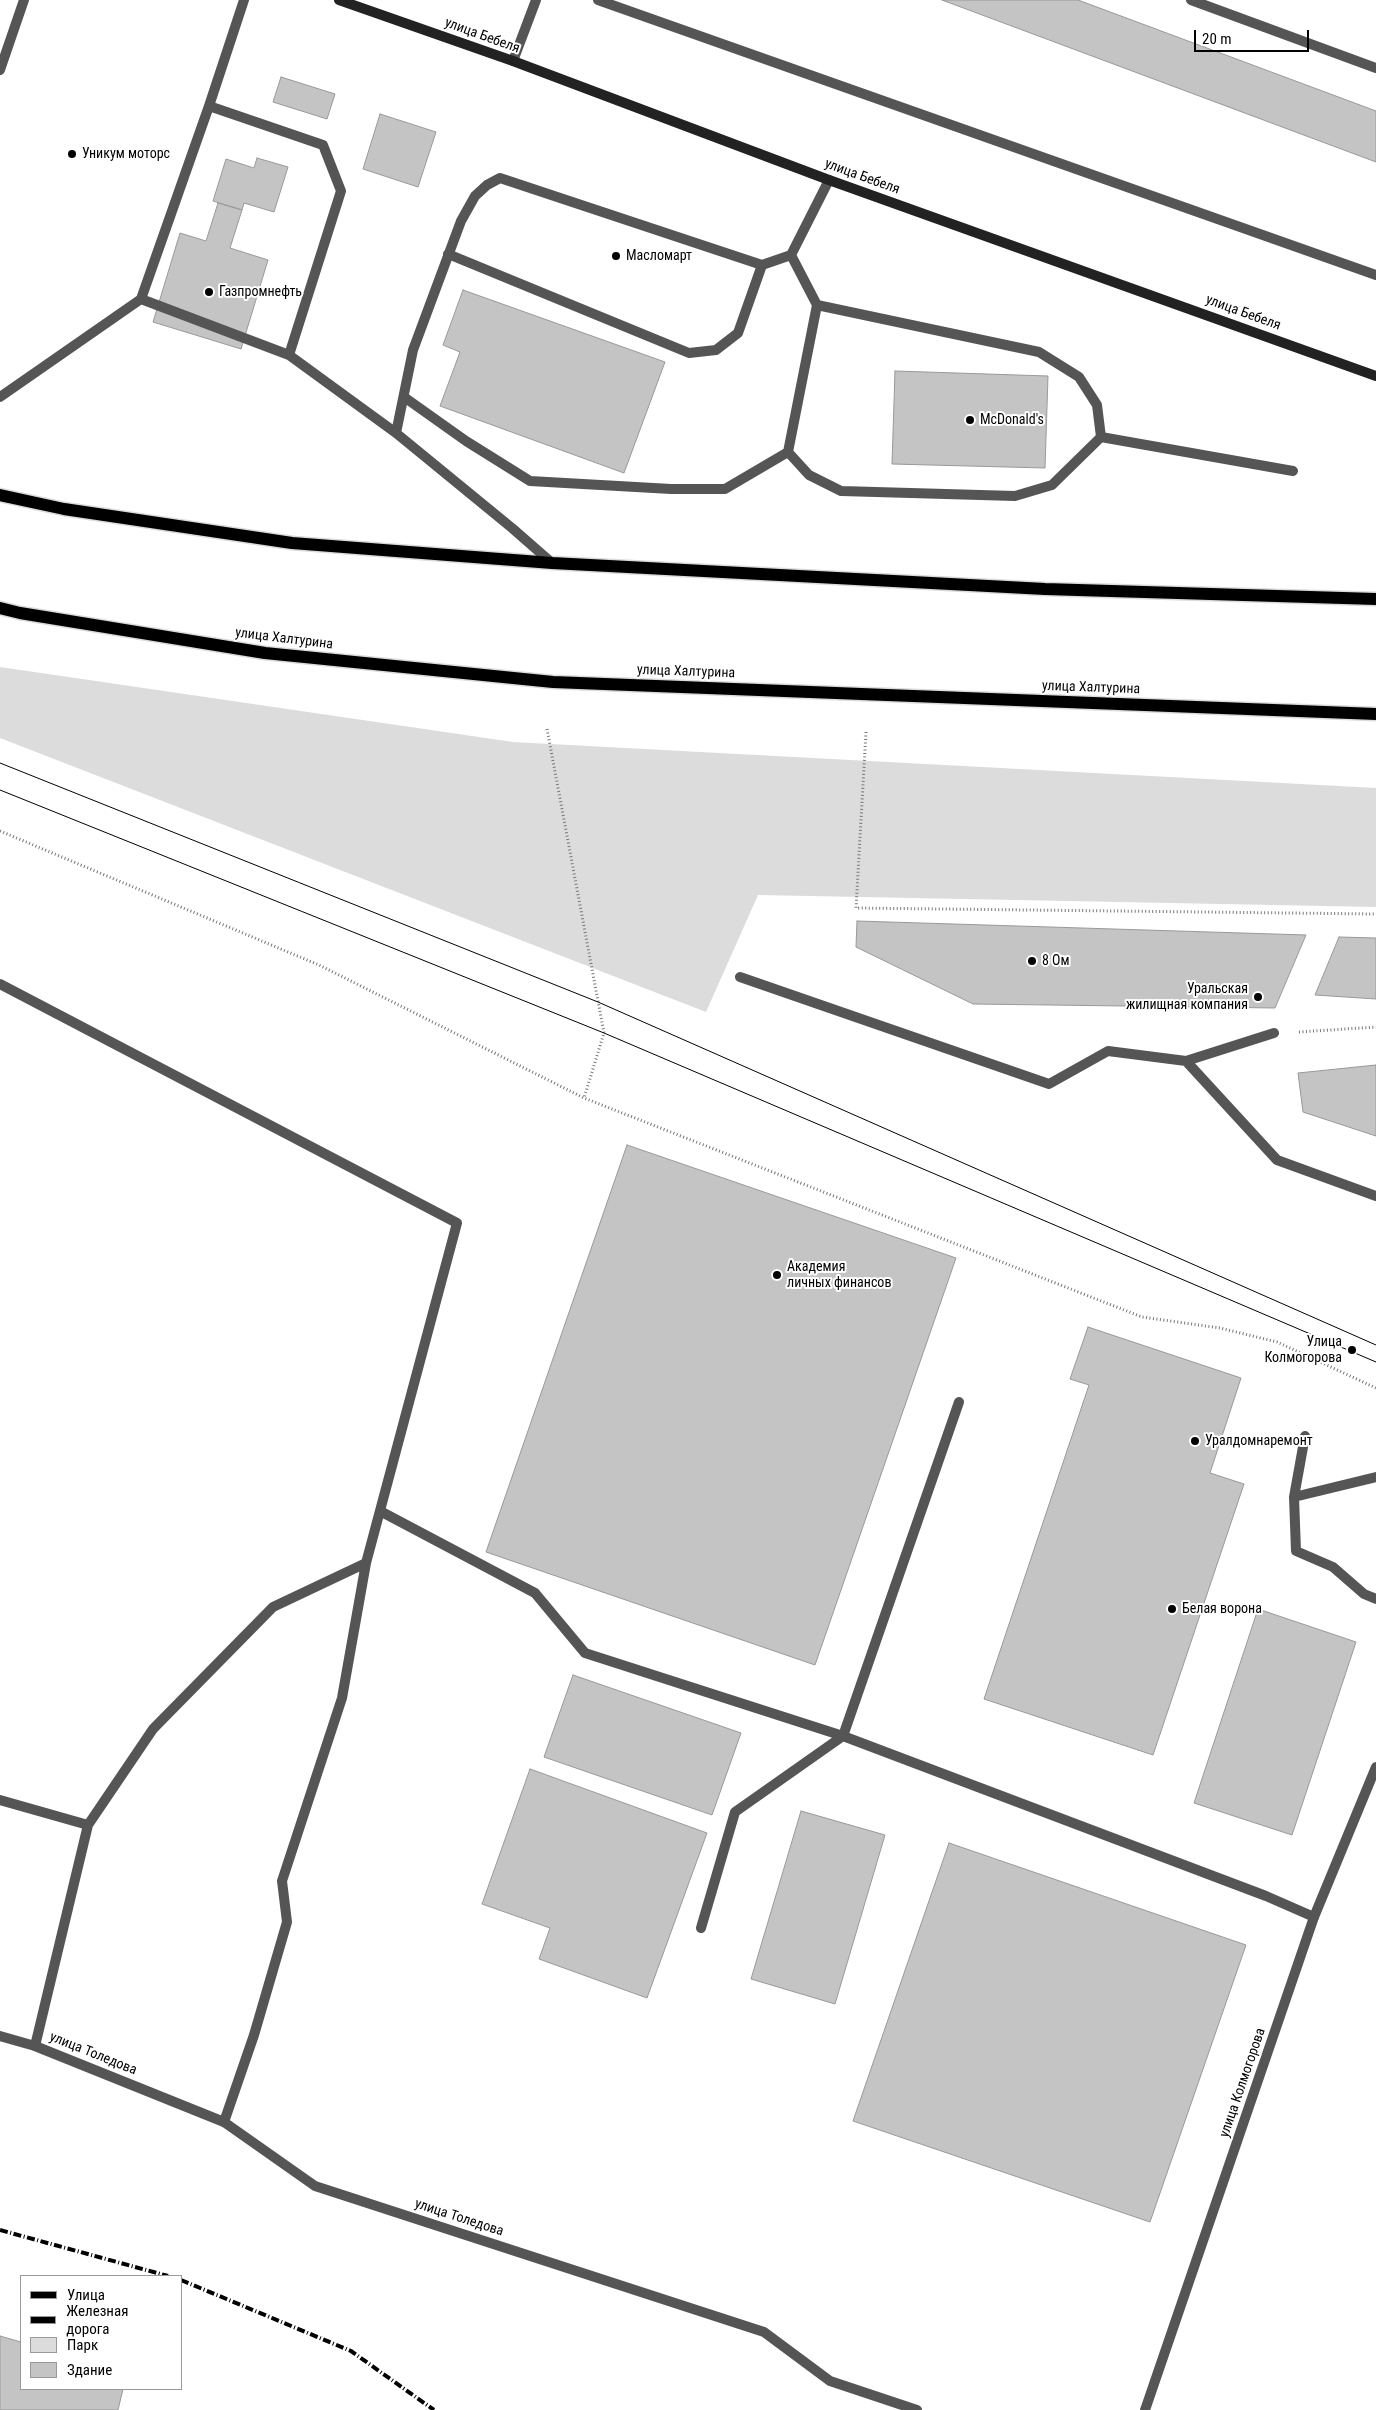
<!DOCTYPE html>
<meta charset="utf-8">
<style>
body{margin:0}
#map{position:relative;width:1376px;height:2410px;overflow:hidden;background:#fff;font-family:"Roboto Condensed",sans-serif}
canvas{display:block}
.legend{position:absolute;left:20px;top:2275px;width:162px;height:115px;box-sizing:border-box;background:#fff;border:1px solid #999;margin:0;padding:6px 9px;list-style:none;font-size:15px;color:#000}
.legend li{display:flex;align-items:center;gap:10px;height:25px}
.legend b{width:25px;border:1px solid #999}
.scale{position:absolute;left:1194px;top:30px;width:115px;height:22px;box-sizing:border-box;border:2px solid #000;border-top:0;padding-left:6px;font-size:15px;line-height:18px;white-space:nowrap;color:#000;-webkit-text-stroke:4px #fff;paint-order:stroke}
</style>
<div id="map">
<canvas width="1376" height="2410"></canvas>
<ul class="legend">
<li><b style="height:6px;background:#000"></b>Улица</li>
<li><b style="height:6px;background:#000"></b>Железная дорога</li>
<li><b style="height:14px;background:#dcdcdc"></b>Парк</li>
<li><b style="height:14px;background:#c4c4c4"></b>Здание</li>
</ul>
<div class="scale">20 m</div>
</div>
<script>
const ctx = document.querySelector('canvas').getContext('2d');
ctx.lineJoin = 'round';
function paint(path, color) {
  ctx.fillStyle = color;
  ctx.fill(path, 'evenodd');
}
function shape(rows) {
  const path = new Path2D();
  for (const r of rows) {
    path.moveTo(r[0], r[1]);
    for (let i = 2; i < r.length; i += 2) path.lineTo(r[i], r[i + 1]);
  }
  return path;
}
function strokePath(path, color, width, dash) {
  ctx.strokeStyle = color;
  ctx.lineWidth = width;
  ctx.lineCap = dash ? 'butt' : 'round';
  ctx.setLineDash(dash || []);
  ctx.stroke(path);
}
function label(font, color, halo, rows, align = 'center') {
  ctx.font = font + ' "Roboto Condensed",sans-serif';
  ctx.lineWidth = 4;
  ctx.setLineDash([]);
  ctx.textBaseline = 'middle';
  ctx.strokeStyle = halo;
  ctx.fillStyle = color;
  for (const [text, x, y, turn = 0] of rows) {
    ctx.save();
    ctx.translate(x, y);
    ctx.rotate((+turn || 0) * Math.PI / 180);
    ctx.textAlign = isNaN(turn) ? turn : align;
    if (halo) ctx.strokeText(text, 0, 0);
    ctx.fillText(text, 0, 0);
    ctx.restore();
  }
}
paint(shape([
 [0,667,513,742,1376,788,1376,907,758,895,706,1012,0,738]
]), '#dcdcdc');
const building = shape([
 [942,0,1078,0,1376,111,1376,162,942,0],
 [281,77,335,94,327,119,273,102,281,77],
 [380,114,436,132,418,187,363,169,380,114],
 [257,158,288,167,274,212,244,203,242,210,213,201,226,159,254,168,257,158],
 [218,203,242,210,230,248,268,260,241,349,153,322,180,233,206,241,218,203],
 [463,290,665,362,624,473,440,406,460,352,443,345,463,290],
 [895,371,1048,376,1045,468,892,464,895,371],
 [857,921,1306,935,1275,1008,973,1004,856,947,857,921],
 [1339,937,1376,938,1376,999,1315,995,1339,937],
 [1376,1065,1376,1136,1303,1112,1298,1073,1376,1065],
 [627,1145,956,1258,815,1665,486,1552,627,1145],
 [1088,1327,1241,1378,1210,1473,1244,1484,1153,1755,984,1699,1089,1385,1070,1379,1088,1327],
 [1258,1609,1356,1642,1292,1835,1194,1803,1258,1609],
 [573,1675,741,1733,712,1815,544,1757,573,1675],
 [530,1769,707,1833,647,1998,539,1959,550,1928,482,1904,530,1769],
 [801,1811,885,1835,835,2004,751,1979,801,1811],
 [949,1843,1246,1945,1150,2222,853,2121,949,1843],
 [0,2336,21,2342,21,2389,123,2389,118,2410,0,2410,0,2336]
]);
paint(building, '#c4c4c4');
strokePath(building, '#999', 1);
const primary = shape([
 [0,495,64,509,292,543,552,563,1045,589,1376,599],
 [0,608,20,613,265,653,553,682,1376,714]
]);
strokePath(primary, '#dbdbdb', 15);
strokePath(shape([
 [547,729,604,1033,584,1098],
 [866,732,856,908,1376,914],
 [0,831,319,965,584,1098,1142,1317,1220,1328,1277,1342,1376,1388],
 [1299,1032,1376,1027]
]), '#777', 3, [1, 2.5]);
strokePath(shape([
 [1191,0,1376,68],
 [0,70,24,0],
 [209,106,323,145,341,191,289,355],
 [448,254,689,353,716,350,738,333,762,265],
 [141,299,209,106,244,0],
 [817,305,1039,352,1079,377,1097,405,1101,437],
 [0,397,141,299,289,355,396,433,512,528,552,563],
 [404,397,466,441,530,481,671,489,725,489,788,452,817,305,791,255],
 [396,433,413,350,461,221,475,196,487,185,500,178,762,265,791,255,829,180],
 [1101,437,1293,471],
 [788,452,809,475,841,491,1015,496,1052,485,1101,437],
 [740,977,1049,1084,1108,1051,1186,1061,1277,1160,1376,1196],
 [0,984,457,1223,366,1563,273,1607,153,1729,88,1825,35,2046],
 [1186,1061,1274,1033],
 [1305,1436,1294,1497,1296,1551,1333,1567,1364,1594,1376,1599],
 [1294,1497,1376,1477],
 [380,1511,535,1593,585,1653,843,1736,1266,1896,1314,1917],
 [0,1800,88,1825],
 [701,1928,735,1812,843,1736,959,1402],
 [224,2122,254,2035,287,1922,282,1881,342,1698,366,1563]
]), '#555', 10);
strokePath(shape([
 [598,0,1376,275],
 [513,61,536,0],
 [0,2036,35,2046,224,2122,315,2186,764,2332,830,2381,917,2410],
 [1145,2410,1314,1917,1376,1767]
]), '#555', 10);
strokePath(shape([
 [339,0,513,61,829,180,1376,376]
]), '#222', 10);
strokePath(primary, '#000', 12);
strokePath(shape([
 [0,763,598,1002,1376,1345],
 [0,790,604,1033,1376,1362]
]), '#000', 1);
strokePath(shape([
 [0,2230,168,2276],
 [181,2280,351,2351,434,2410]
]), '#000', 4, [8, 2.5, 1, 2.5]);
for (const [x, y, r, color] of [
 [72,154,5,"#000"],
 [616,256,5,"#000"],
 [209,292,5,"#000"],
 [970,420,5,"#000"],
 [1032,961,5,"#000"],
 [1258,997,5,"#000"],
 [777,1275,5,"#000"],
 [1352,1350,5,"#000"],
 [1195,1441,5,"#000"],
 [1172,1609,5,"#000"]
]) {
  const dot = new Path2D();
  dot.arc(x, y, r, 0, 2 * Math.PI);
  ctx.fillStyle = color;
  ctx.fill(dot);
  strokePath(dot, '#fff', 2);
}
label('14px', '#000', '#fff', [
 ["улица Бебеля",482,36,20],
 ["улица Бебеля",862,177,20],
 ["улица Бебеля",1243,313,20],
 ["улица Халтурина",284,639,7],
 ["улица Халтурина",686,672,2],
 ["улица Халтурина",1091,688,2],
 ["улица Толедова",93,2054,22],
 ["улица Колмогорова",1243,2083,-71],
 ["улица Толедова",459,2218,18]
]);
label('14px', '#000', '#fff', [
 ["Уникум моторс",82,154],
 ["Масломарт",626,256],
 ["Газпромнефть",219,292],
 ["McDonald's",980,420],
 ["8 Ом",1042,961],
 ["Уральская",1248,989,"right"],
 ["жилищная компания",1248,1005,"right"],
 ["Академия",787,1267],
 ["личных финансов",787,1283],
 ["Улица",1342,1342,"right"],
 ["Колмогорова",1342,1358,"right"],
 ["Уралдомнаремонт",1205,1441],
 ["Белая ворона",1182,1609]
], 'left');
</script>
